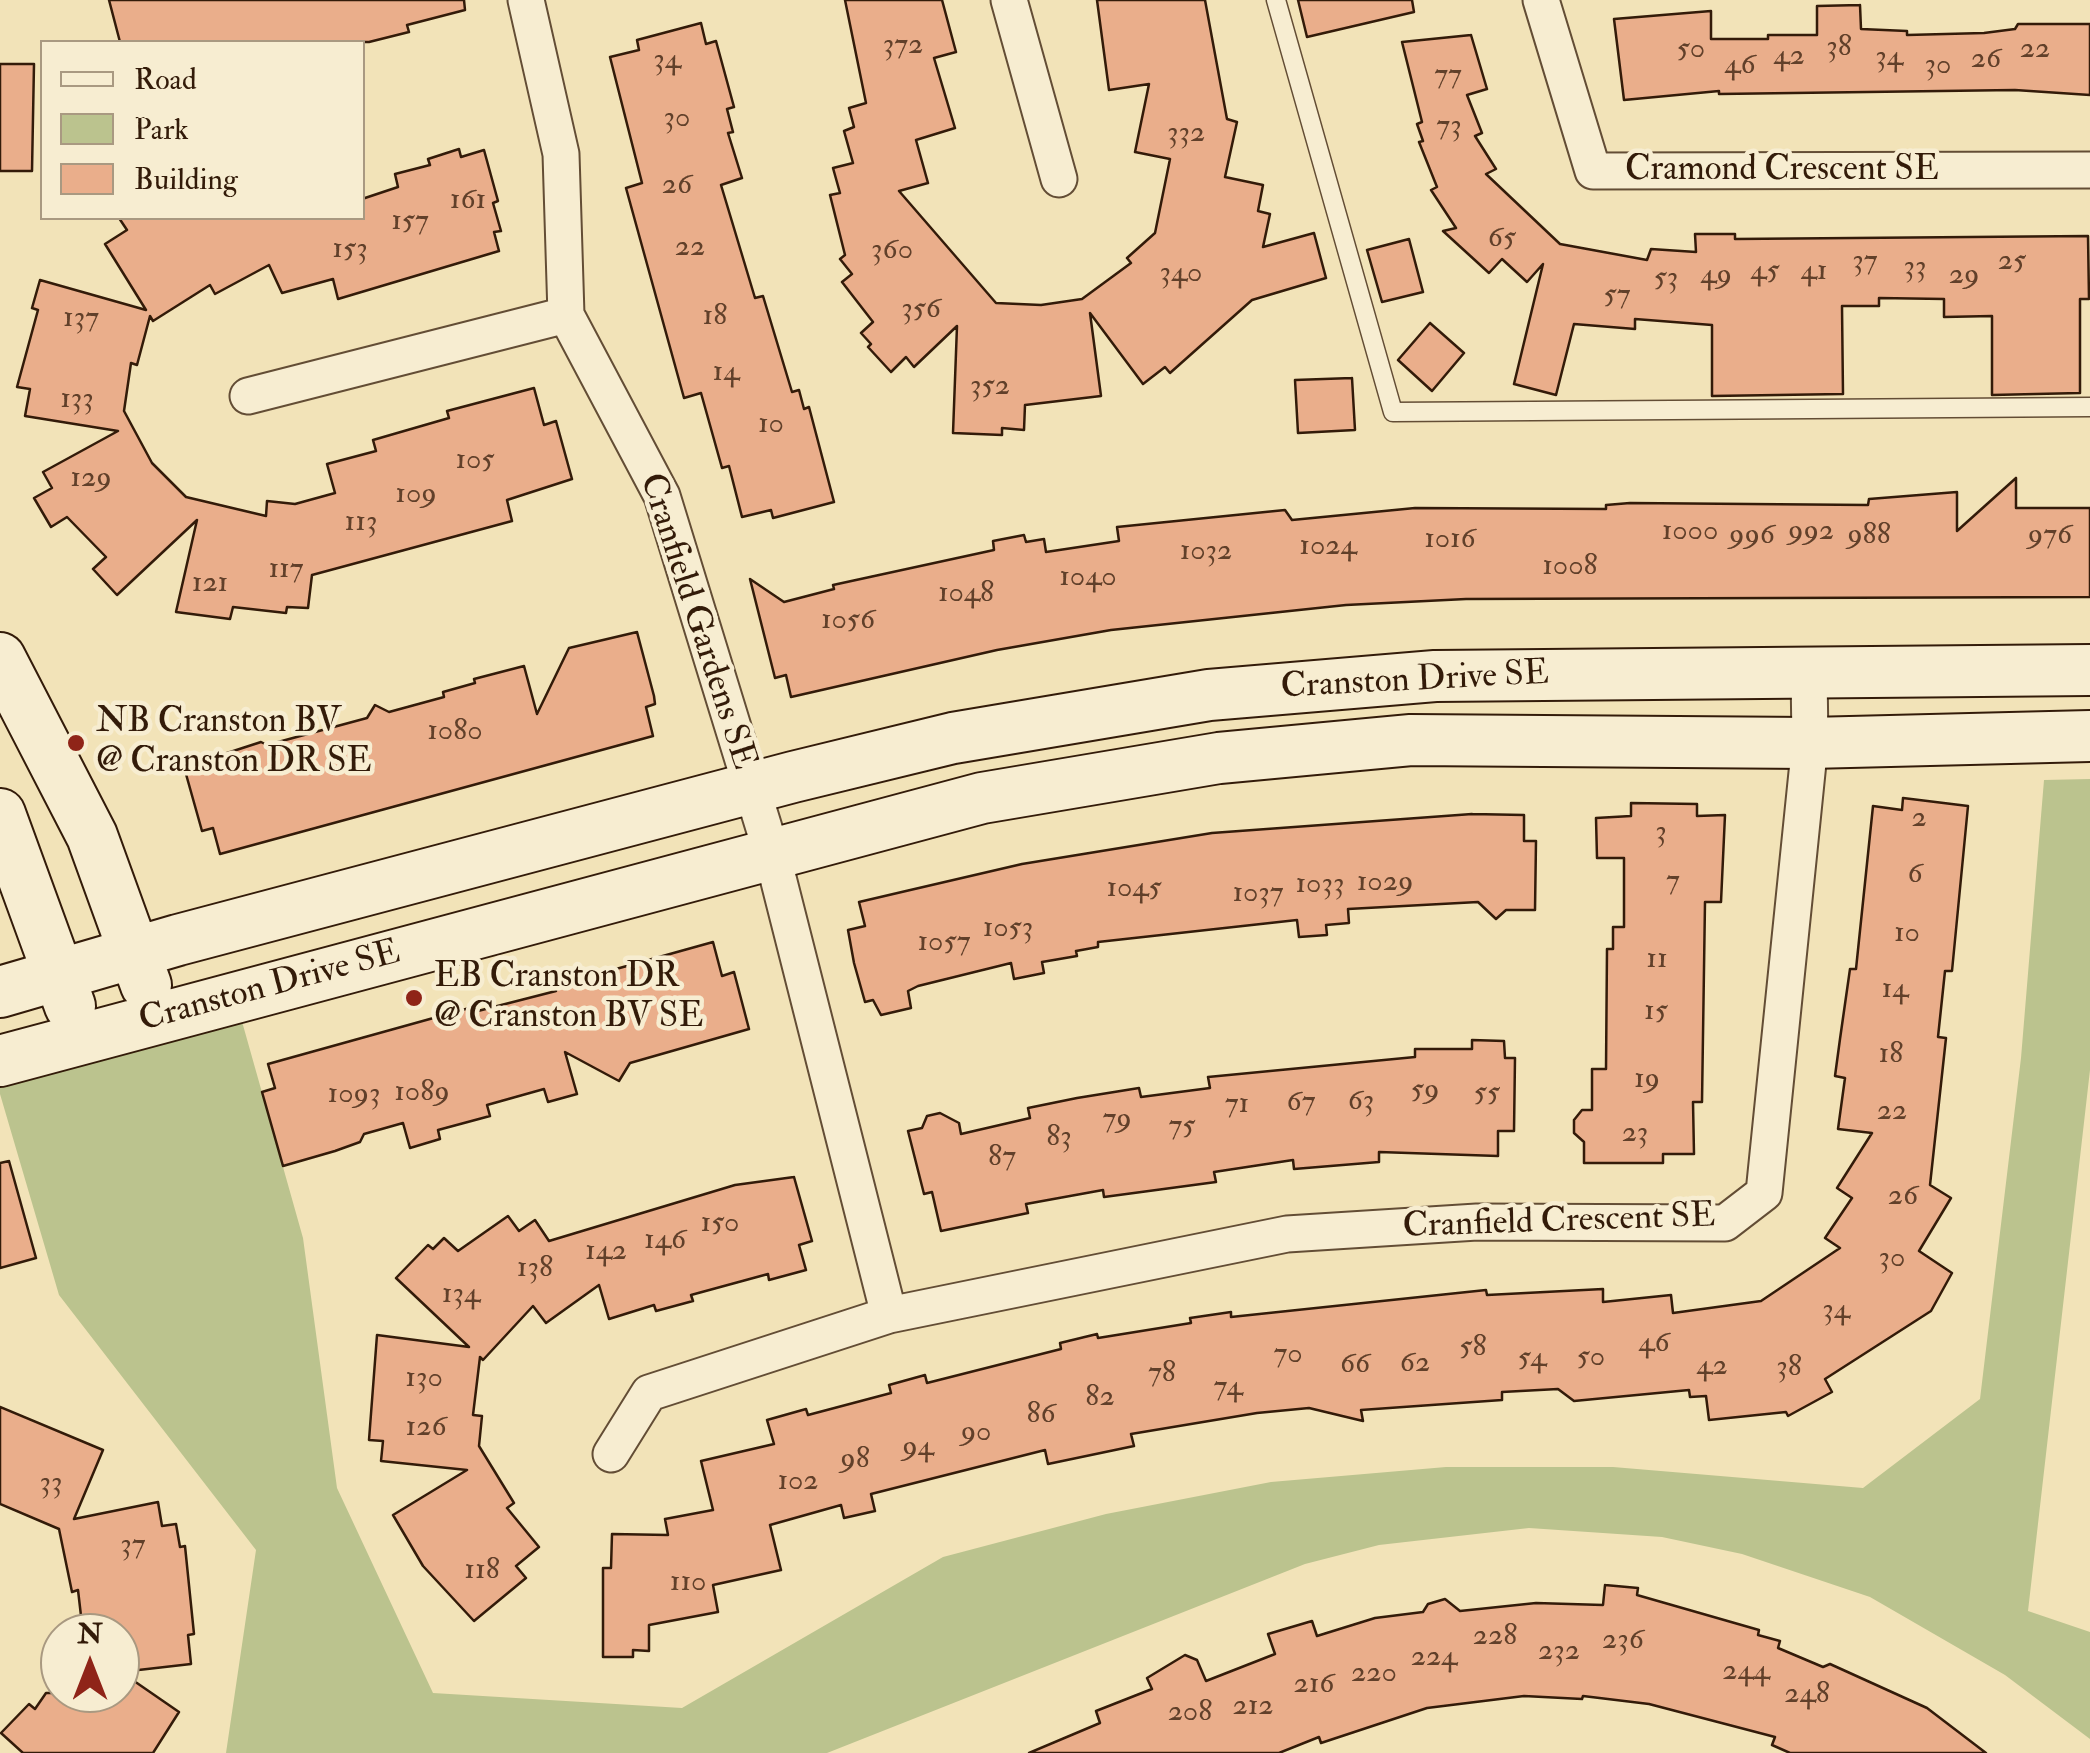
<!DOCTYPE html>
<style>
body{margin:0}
#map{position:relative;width:2090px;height:1753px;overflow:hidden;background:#f2e3b8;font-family:"IM FELL Double Pica",serif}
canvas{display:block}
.legend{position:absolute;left:40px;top:40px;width:325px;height:180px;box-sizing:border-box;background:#f7edd1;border:2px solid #a99981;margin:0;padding:12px 18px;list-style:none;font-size:30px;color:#331b09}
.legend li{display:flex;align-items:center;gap:20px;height:50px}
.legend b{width:50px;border:2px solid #a99981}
.north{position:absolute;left:40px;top:1613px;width:100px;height:100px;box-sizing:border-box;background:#f7edd1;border:2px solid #a99981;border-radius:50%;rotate:0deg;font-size:28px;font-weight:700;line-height:40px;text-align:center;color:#331b09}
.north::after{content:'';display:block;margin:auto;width:35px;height:45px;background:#8f2418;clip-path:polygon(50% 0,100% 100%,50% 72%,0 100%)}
</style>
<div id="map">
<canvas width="2090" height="1753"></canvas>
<ul class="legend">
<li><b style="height:12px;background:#f7edd1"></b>Road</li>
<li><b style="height:28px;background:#bbc38e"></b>Park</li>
<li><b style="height:28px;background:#eaae8b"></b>Building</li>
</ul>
<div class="north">N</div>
</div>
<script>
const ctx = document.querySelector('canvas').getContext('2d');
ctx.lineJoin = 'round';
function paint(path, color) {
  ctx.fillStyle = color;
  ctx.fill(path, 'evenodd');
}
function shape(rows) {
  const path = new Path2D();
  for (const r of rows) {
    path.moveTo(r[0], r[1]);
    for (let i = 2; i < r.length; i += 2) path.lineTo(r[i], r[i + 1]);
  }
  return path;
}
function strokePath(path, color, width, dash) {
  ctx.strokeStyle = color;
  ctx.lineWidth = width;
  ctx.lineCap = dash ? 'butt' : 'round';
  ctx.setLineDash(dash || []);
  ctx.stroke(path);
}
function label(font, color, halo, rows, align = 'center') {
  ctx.font = font + ' "IM FELL Double Pica",serif';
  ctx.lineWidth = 9;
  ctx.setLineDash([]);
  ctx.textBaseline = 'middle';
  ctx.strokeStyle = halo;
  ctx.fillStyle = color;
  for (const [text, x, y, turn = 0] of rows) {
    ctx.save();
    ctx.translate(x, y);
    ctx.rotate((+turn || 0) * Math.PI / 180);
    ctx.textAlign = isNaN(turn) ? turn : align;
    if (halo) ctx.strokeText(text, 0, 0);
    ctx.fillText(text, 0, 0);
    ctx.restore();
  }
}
paint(shape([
 [2090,779,2090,1070,2028,1611,2090,1632,2090,1739,2005,1675,1870,1597,1742,1554,1662,1537,1529,1528,1379,1545,1305,1564,827,1753,226,1753,256,1550,59,1295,0,1094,0,1080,241,1018,303,1238,337,1488,433,1693,682,1708,943,1557,1106,1514,1271,1482,1446,1467,1613,1467,1863,1488,1980,1399,2021,1058,2044,780]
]), '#bbc38e');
const building = shape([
 [109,0,464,0,465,10,407,25,409,32,369,42,120,42,109,0],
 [845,0,942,0,956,52,934,58,955,128,916,140,928,183,899,191,996,303,1041,305,1082,299,1131,263,1127,258,1155,233,1170,159,1135,152,1149,84,1109,90,1097,0,1205,0,1227,119,1237,122,1225,177,1263,185,1258,211,1270,214,1263,247,1314,233,1326,278,1252,300,1170,373,1165,367,1143,384,1090,313,1101,396,1025,405,1024,430,1002,428,1002,435,953,433,957,326,914,367,906,357,891,372,868,347,871,344,861,333,873,322,842,282,852,274,840,259,845,255,830,195,840,193,833,168,853,163,844,131,854,127,849,108,866,103,845,0],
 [1298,0,1412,0,1414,12,1307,37,1298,0],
 [1860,5,1861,29,1907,31,1907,35,1984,33,2015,29,2018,24,2090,24,2090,95,2015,90,1719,94,1719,91,1624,100,1614,19,1711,11,1711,39,1768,39,1768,35,1817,35,1817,6,1860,5],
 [701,23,706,44,716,41,734,107,727,109,733,132,728,133,742,178,721,185,755,298,763,296,792,392,799,390,804,409,809,407,834,502,773,518,771,510,742,517,729,466,722,468,701,393,684,398,626,188,642,183,610,57,639,50,637,40,701,23],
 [1471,35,1487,89,1467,95,1482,133,1475,136,1496,169,1486,174,1560,244,1647,260,1651,249,1696,252,1695,234,1735,234,1735,239,2088,236,2089,299,2080,299,2080,393,1992,395,1992,316,1944,317,1944,299,1879,298,1879,306,1842,306,1843,394,1712,396,1712,325,1635,319,1635,329,1574,324,1556,395,1514,384,1543,264,1527,282,1502,259,1489,273,1443,231,1456,228,1431,190,1437,187,1419,142,1423,141,1417,124,1422,122,1402,42,1471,35],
 [0,64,34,64,32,171,0,171,0,64],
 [459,149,461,157,484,150,498,201,493,203,501,231,494,232,499,251,338,299,333,279,282,293,269,265,215,294,210,285,153,321,150,316,137,365,131,363,124,411,152,463,186,497,266,516,267,501,295,504,335,493,327,464,376,451,373,440,449,418,447,411,534,388,544,425,556,421,572,479,507,500,512,521,312,575,308,608,287,607,286,613,233,607,230,619,176,612,197,520,117,595,93,569,106,557,67,517,51,527,34,498,52,488,43,472,118,431,25,416,30,389,17,387,38,310,32,308,40,280,146,310,105,244,127,230,119,218,362,218,362,199,398,187,395,174,430,165,428,159,459,149],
 [1409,239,1423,292,1382,302,1367,250,1409,239],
 [1430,323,1464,353,1432,391,1398,360,1430,323],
 [1352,378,1355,430,1298,433,1295,380,1352,378],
 [2016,478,2016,508,2090,508,2090,597,1466,599,1346,605,1111,630,997,650,791,697,786,675,775,678,750,579,784,602,834,589,833,585,994,550,993,541,1024,535,1026,542,1044,539,1046,552,1119,541,1117,527,1285,510,1292,520,1415,508,1606,509,1606,505,1630,503,1868,505,1869,499,1957,492,1957,531,2016,478],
 [637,632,654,696,655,704,646,707,653,736,220,854,213,828,202,831,184,767,261,742,267,745,367,718,375,705,389,712,444,697,443,692,475,683,474,679,524,666,537,714,569,648,637,632],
 [1903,798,1968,806,1952,971,1945,971,1938,1037,1946,1038,1930,1185,1951,1198,1919,1251,1952,1273,1931,1311,1825,1379,1832,1392,1788,1416,1786,1412,1709,1420,1706,1396,1690,1397,1689,1390,1574,1401,1558,1389,1502,1392,1502,1400,1361,1410,1363,1421,1309,1408,1257,1413,1131,1434,1134,1446,1048,1464,1045,1450,871,1494,875,1511,844,1518,841,1505,770,1525,781,1570,713,1585,718,1612,649,1625,649,1651,633,1650,633,1657,603,1657,603,1568,611,1568,612,1534,668,1535,665,1519,713,1510,701,1461,774,1444,767,1420,806,1409,808,1415,891,1393,889,1385,925,1375,927,1383,1061,1349,1060,1343,1097,1334,1098,1338,1191,1323,1190,1318,1231,1312,1231,1317,1486,1290,1487,1295,1603,1289,1603,1302,1671,1295,1673,1313,1761,1301,1840,1248,1825,1238,1852,1198,1837,1188,1872,1133,1838,1129,1845,1078,1835,1076,1840,1039,1850,969,1856,969,1873,806,1902,810,1903,798],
 [1631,803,1697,804,1697,816,1725,815,1721,902,1705,902,1702,1102,1693,1102,1694,1154,1663,1154,1663,1163,1584,1163,1584,1142,1574,1133,1574,1120,1582,1110,1592,1110,1592,1069,1606,1069,1607,949,1613,949,1613,927,1624,927,1624,858,1597,858,1596,818,1631,816,1631,803],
 [1472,814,1524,815,1524,841,1536,841,1535,910,1506,910,1496,919,1478,902,1348,909,1349,923,1326,925,1327,935,1299,937,1297,920,1098,942,1098,947,1076,951,1077,956,1042,962,1044,973,1014,979,1011,963,918,986,908,991,911,1008,881,1015,873,1000,865,1002,854,963,848,930,865,926,859,902,906,891,1022,864,1212,833,1472,814],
 [713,942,722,976,734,972,749,1029,630,1063,619,1081,565,1052,577,1094,548,1102,544,1089,487,1105,490,1116,438,1130,440,1139,410,1148,403,1123,364,1134,360,1142,335,1151,283,1166,262,1092,275,1088,268,1064,473,1007,474,1012,556,991,555,986,713,942],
 [1472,1040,1504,1041,1505,1058,1515,1058,1514,1131,1498,1131,1498,1156,1379,1152,1379,1162,1294,1169,1293,1160,1214,1172,1216,1182,1104,1197,1103,1190,1026,1204,1028,1213,941,1231,932,1192,924,1194,908,1131,922,1128,927,1116,940,1113,959,1123,961,1134,1030,1118,1028,1108,1077,1098,1139,1088,1141,1097,1210,1088,1208,1077,1415,1057,1415,1049,1472,1049,1472,1040],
 [9,1161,36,1258,0,1268,0,1163,9,1161],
 [794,1177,812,1241,799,1245,806,1270,769,1280,768,1274,691,1295,693,1301,656,1311,654,1305,609,1319,599,1285,546,1323,533,1306,483,1360,480,1357,473,1415,482,1416,479,1446,514,1503,507,1508,539,1547,516,1566,526,1578,474,1621,423,1566,393,1515,467,1470,381,1461,383,1441,369,1440,377,1335,469,1347,396,1278,428,1245,433,1249,444,1238,458,1251,508,1216,519,1231,535,1220,549,1241,735,1185,794,1177],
 [0,1407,103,1450,74,1519,158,1502,162,1526,176,1524,180,1547,185,1546,194,1634,188,1635,191,1664,121,1672,179,1712,153,1753,23,1753,1,1733,29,1704,35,1709,46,1693,120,1693,120,1633,83,1633,78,1590,72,1592,59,1529,0,1504,0,1407],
 [1605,1585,1638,1588,1637,1595,1759,1630,1758,1635,1780,1641,1778,1648,1823,1667,1830,1664,1927,1708,1986,1753,1790,1753,1772,1745,1775,1737,1649,1704,1583,1696,1582,1699,1524,1696,1427,1708,1321,1743,1319,1737,1279,1753,1029,1753,1100,1723,1096,1711,1152,1689,1147,1678,1185,1655,1197,1660,1206,1681,1275,1654,1268,1634,1312,1621,1317,1636,1375,1618,1423,1612,1428,1604,1445,1599,1460,1611,1536,1603,1603,1605,1605,1585]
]);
paint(building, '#eaae8b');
strokePath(building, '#331b09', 2.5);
const lane = shape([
 [1276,0,1393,412,2090,407]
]);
const street = shape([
 [526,0,561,154,566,315,662,496,772,854,889,1315],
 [1009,0,1059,179],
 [1541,0,1593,171,2090,170],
 [248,396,566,315],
 [611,1454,649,1393,889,1315,1287,1234,1477,1222,1725,1223,1764,1193,1810,743,1809,671]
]);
const secondary = shape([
 [0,658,92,836,146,985],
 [0,814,70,1006],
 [0,992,178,940,793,777,953,738,1209,695,1435,676,2090,670],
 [0,1061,982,798,1219,758,1411,740,1810,743,2090,736]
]);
strokePath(lane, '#634d35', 21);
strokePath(street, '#634d35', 39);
strokePath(secondary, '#331b09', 54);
strokePath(lane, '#f7edd1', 18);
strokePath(street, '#f7edd1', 35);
strokePath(secondary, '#f7edd1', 50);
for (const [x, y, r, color] of [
 [76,743,10,"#8f2418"],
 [414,998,10,"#8f2418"]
]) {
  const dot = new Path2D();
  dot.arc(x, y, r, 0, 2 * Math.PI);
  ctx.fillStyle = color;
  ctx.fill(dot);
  strokePath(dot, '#f7edd1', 4);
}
label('30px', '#61402a', null, [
 ["372",903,47],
 ["38",1839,49],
 ["50",1691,51],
 ["22",2035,51],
 ["42",1789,58],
 ["34",1889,59],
 ["26",1986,61],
 ["34",667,62],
 ["46",1740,67],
 ["30",1938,67],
 ["77",1448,77],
 ["30",677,120],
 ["73",1449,128],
 ["332",1186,135],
 ["26",677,187],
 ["161",468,202],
 ["157",410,223],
 ["65",1502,240],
 ["22",690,249],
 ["153",350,251],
 ["360",892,252],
 ["37",1865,263],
 ["25",2012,263],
 ["33",1915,269],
 ["45",1765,273],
 ["41",1814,273],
 ["340",1181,275],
 ["49",1716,277],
 ["29",1964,277],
 ["53",1666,280],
 ["57",1617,297],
 ["356",921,311],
 ["18",715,318],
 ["137",81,320],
 ["14",726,374],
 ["352",990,388],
 ["133",77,401],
 ["10",771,426],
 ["105",475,462],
 ["129",91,480],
 ["109",416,496],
 ["113",361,524],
 ["1000",1690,533],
 ["992",1811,533],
 ["996",1752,537],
 ["988",1869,537],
 ["976",2050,537],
 ["1016",1450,541],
 ["1024",1328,548],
 ["1032",1206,553],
 ["1008",1570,568],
 ["117",286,571],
 ["1040",1088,579],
 ["121",210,585],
 ["1048",966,595],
 ["1056",848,622],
 ["1080",455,733],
 ["2",1919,820],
 ["3",1661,834],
 ["6",1915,876],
 ["7",1673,883],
 ["1029",1385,884],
 ["1033",1320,886],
 ["1045",1134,890],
 ["1037",1258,895],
 ["1053",1008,930],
 ["10",1907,935],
 ["1057",944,944],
 ["11",1657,961],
 ["14",1895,991],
 ["15",1656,1013],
 ["18",1891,1056],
 ["19",1647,1081],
 ["59",1425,1092],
 ["1089",422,1094],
 ["55",1487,1095],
 ["1093",354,1096],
 ["63",1361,1103],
 ["67",1301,1104],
 ["71",1237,1106],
 ["22",1892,1113],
 ["79",1117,1121],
 ["75",1182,1128],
 ["23",1635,1135],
 ["83",1059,1139],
 ["87",1002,1159],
 ["26",1903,1198],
 ["150",720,1225],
 ["146",665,1242],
 ["142",606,1253],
 ["30",1892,1260],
 ["138",535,1270],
 ["134",461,1296],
 ["34",1836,1312],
 ["46",1654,1345],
 ["58",1473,1349],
 ["70",1288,1356],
 ["50",1591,1359],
 ["54",1532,1360],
 ["62",1415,1365],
 ["66",1355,1366],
 ["42",1712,1368],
 ["38",1789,1369],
 ["78",1162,1375],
 ["130",424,1380],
 ["74",1228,1389],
 ["82",1100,1399],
 ["86",1041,1416],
 ["126",426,1429],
 ["90",976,1434],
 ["94",918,1449],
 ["98",855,1461],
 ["102",798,1483],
 ["33",51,1485],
 ["37",133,1547],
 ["118",482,1572],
 ["110",688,1584],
 ["228",1495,1638],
 ["236",1623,1642],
 ["232",1559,1653],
 ["224",1434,1659],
 ["244",1746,1673],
 ["220",1374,1675],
 ["216",1314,1686],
 ["248",1807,1696],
 ["212",1253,1708],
 ["208",1190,1714]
]);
label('35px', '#331b09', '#f7edd1', [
 ["Cramond Crescent SE",1782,171],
 ["Cranfield Gardens SE",696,622,72],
 ["Cranston Drive SE",1415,682,-3],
 ["Cranston Drive SE",270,988,-15],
 ["Cranfield Crescent SE",1559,1223,-2]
]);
label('35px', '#331b09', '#f7edd1', [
 ["NB Cranston BV",96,723],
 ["@ Cranston DR SE",96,763],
 ["EB Cranston DR",434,978],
 ["@ Cranston BV SE",434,1018]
], 'left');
</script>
